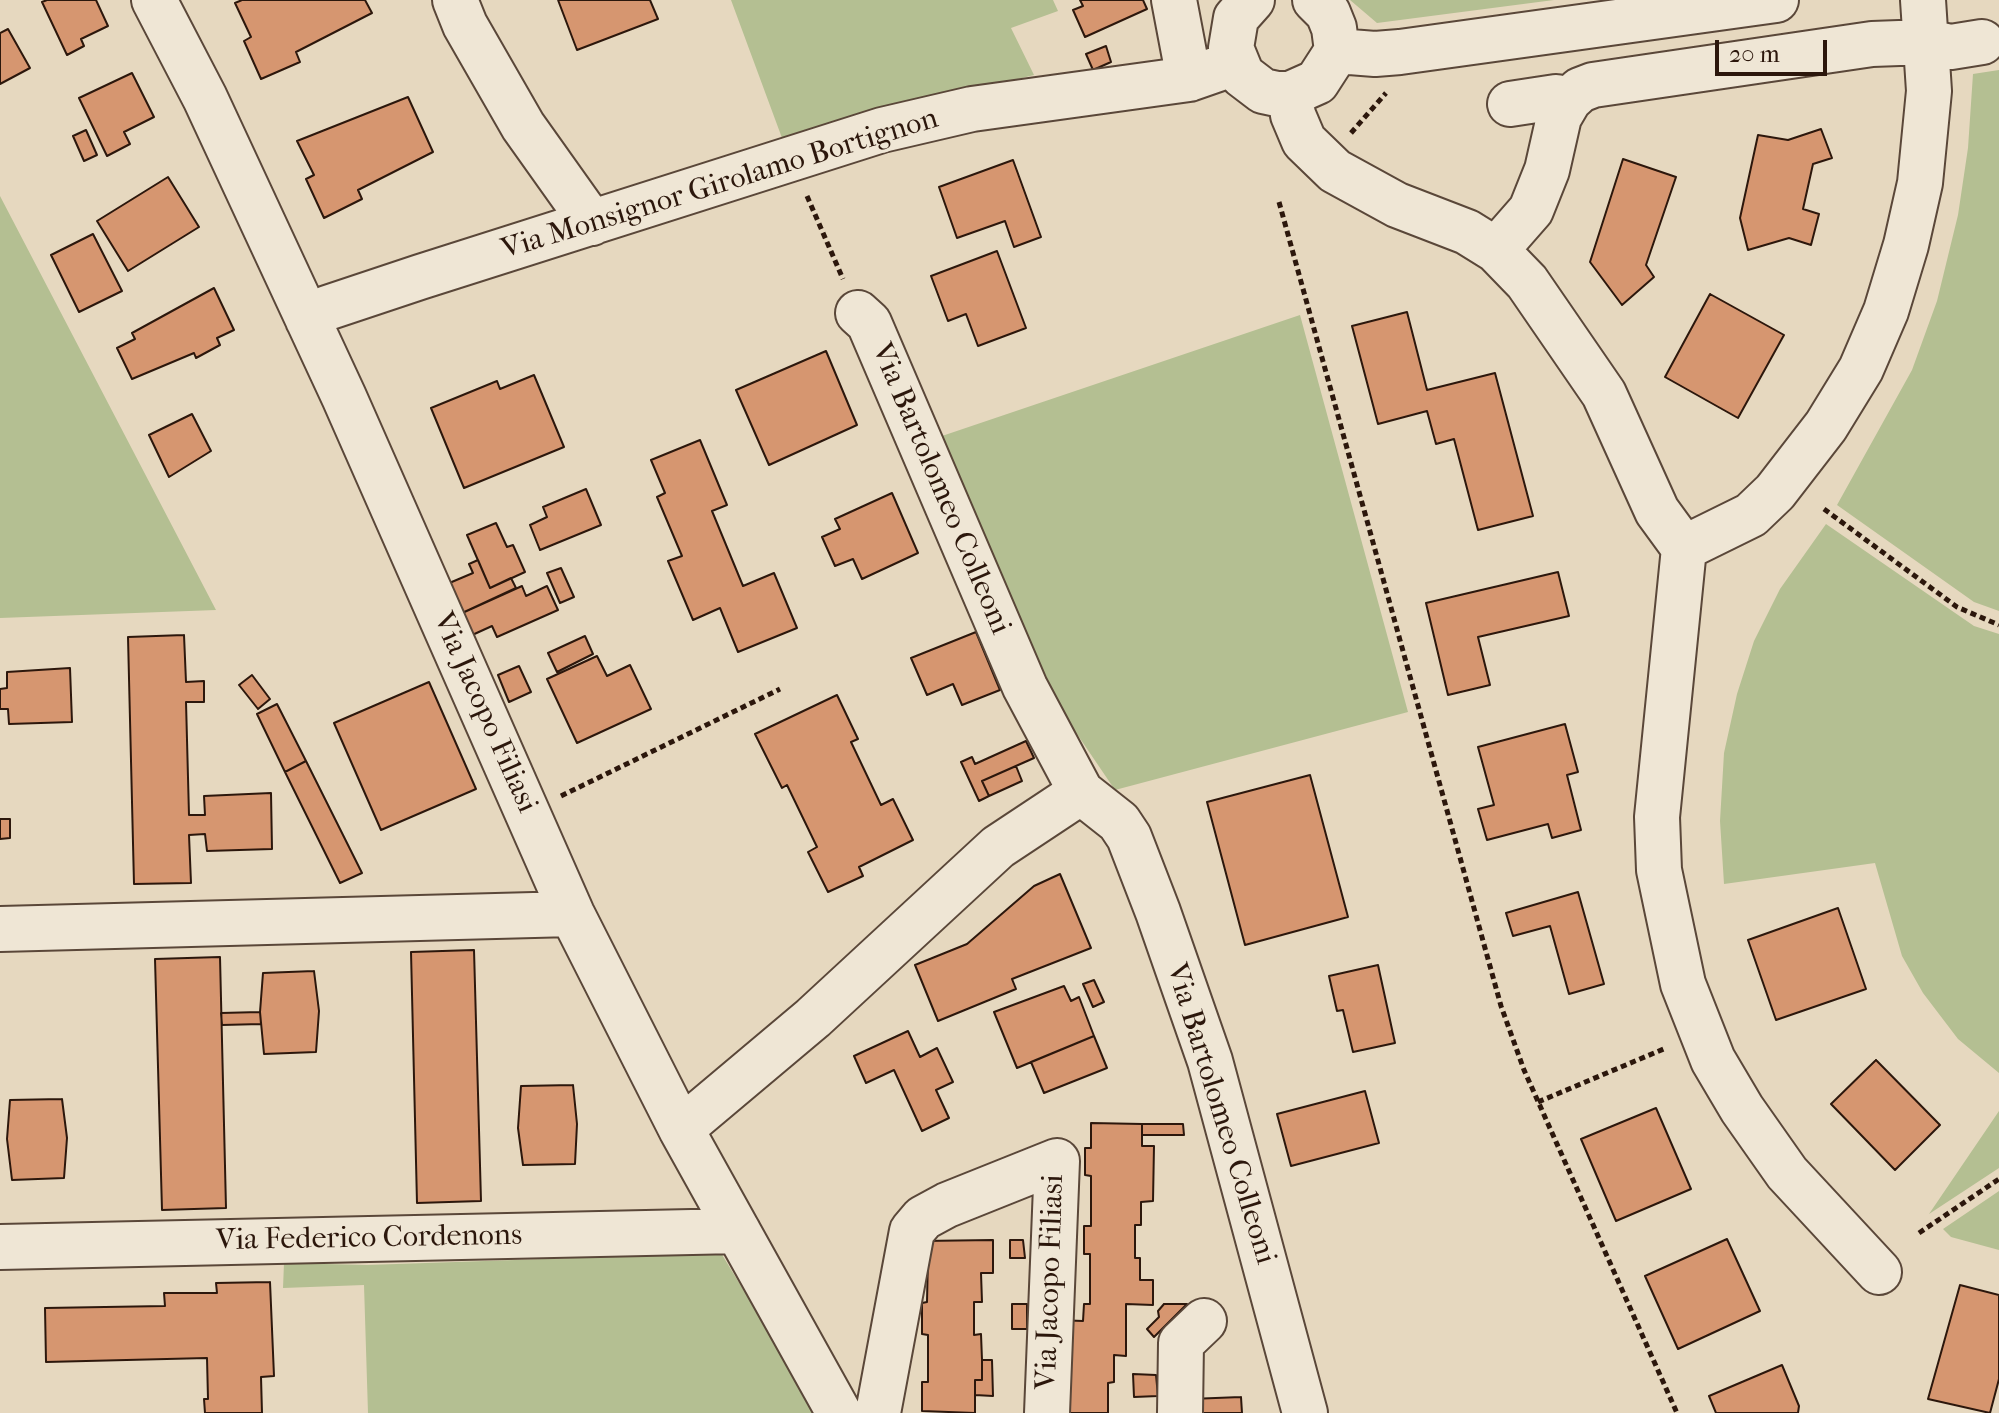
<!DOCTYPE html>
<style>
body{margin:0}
#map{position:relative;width:1999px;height:1413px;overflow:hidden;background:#e6d8bf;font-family:"IM FELL French Canon",serif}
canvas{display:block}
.scale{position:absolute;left:1715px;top:40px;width:112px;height:36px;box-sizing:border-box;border:4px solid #2c170c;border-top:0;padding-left:10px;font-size:24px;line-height:28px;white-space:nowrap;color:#2c170c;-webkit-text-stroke:6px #efe6d5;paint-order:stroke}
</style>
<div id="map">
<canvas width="1999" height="1413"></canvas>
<div class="scale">20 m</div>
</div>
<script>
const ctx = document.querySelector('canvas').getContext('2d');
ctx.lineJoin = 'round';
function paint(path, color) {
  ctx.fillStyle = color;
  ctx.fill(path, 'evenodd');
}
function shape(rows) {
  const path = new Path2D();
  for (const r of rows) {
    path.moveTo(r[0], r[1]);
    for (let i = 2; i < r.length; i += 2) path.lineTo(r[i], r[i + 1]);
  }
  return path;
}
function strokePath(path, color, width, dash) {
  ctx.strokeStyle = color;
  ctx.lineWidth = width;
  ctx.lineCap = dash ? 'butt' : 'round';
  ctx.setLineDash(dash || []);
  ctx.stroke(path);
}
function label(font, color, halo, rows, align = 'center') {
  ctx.font = font + ' "IM FELL French Canon",serif';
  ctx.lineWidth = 6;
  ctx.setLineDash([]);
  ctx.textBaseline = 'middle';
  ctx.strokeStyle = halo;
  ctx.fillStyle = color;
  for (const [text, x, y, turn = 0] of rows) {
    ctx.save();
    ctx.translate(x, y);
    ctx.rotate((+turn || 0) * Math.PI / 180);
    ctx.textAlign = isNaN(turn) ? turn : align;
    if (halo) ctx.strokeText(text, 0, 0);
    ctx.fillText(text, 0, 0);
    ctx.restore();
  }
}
paint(shape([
 [731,0,1053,0,1058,11,1011,28,1034,75,782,138],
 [1350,0,1554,0,1377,23],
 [1999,70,1999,611,1974,602,1837,505,1912,370,1937,301,1958,215,1968,148,1973,74],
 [0,196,216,610,0,618],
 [1300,315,1408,712,1115,790,1060,709,942,436],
 [1826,524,1974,626,1999,634,1999,1073,1958,1039,1923,993,1902,956,1875,863,1724,884,1720,821,1724,753,1737,694,1754,641,1780,589],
 [1999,1111,1999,1168,1929,1214],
 [1999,1191,1999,1250,1951,1237,1943,1229],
 [721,1253,818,1413,368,1413,364,1285,283,1288,284,1263,367,1265]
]), '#b4bf92');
const building = shape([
 [47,0,96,0,108,26,81,39,84,46,67,55,42,2,47,0],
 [242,0,365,0,372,13,296,52,300,62,261,79,244,41,251,37,235,3,242,0],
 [558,0,650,0,658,19,577,50,558,0],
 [1080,0,1143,0,1147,9,1085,37,1073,10,1083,6,1080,0],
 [8,29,30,68,0,84,0,33,8,29],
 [1106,46,1111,62,1093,70,1086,54,1106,46],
 [132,73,154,117,124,132,130,144,107,156,79,98,132,73],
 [408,97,433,152,358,190,362,199,324,218,306,179,314,175,297,141,408,97],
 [1821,129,1832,158,1813,164,1803,209,1819,214,1811,245,1789,238,1748,250,1740,218,1758,135,1788,140,1821,129],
 [86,130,97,155,84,161,73,136,86,130],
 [1623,159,1676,177,1646,265,1654,277,1622,305,1590,262,1623,159],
 [1013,160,1041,237,1014,247,1005,221,957,238,939,187,1013,160],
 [168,177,199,227,128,271,97,221,168,177],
 [93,234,122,291,79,312,51,255,93,234],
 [997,251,1026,328,978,346,966,314,948,321,931,276,997,251],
 [214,288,234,330,217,338,220,345,196,358,194,353,132,379,117,348,135,339,132,333,214,288],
 [1710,294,1784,335,1738,418,1665,377,1710,294],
 [1407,312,1427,390,1495,373,1533,516,1478,530,1454,439,1436,444,1427,411,1378,424,1352,326,1407,312],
 [826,351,857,425,769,465,736,390,826,351],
 [534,375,564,447,464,488,431,408,497,381,500,389,534,375],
 [192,414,211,451,169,477,149,435,192,414],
 [700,440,727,505,712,511,743,586,774,573,797,628,738,652,720,608,693,620,668,561,682,556,657,497,665,493,651,460,700,440],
 [586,489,601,525,540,550,530,525,547,517,543,507,586,489],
 [892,493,918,553,862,579,853,559,835,566,822,537,840,529,835,519,892,493],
 [496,523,507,547,513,545,525,572,490,588,467,535,496,523],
 [478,560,490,588,511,578,516,588,460,614,447,584,473,573,469,564,478,560],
 [561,568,574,597,560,603,547,573,561,568],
 [1558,572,1569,616,1478,637,1490,685,1448,695,1426,603,1558,572],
 [522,586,526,596,547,586,558,610,497,637,492,626,470,636,460,614,522,586],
 [976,632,1000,690,962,705,953,684,927,695,911,658,976,632],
 [184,635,186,682,204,681,204,702,186,702,189,815,205,815,204,796,271,793,272,849,207,851,205,834,189,835,191,883,134,884,128,637,184,635],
 [585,636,593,654,557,672,548,653,585,636],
 [597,656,607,676,630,665,651,709,577,743,547,679,597,656],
 [519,666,531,692,509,702,498,675,519,666],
 [70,668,72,722,9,724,8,709,0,709,0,689,7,688,7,672,70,668],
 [252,675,270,699,258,709,239,685,252,675],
 [429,682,476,789,381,830,334,723,429,682],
 [837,695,858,739,851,742,881,805,893,799,913,840,859,867,863,876,828,892,808,852,817,847,787,785,782,788,755,734,837,695],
 [277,704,306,761,285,772,257,714,277,704],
 [1565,724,1578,772,1567,775,1581,830,1552,838,1548,824,1487,840,1478,809,1494,805,1478,747,1565,724],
 [1026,741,1034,758,982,781,989,796,979,801,961,762,972,757,975,764,1026,741],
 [306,761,362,873,340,883,285,772,306,761],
 [1016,766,1022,781,989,796,982,781,1016,766],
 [1310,775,1348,917,1245,945,1207,802,1310,775],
 [0,819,10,819,10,838,0,839,0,819],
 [1060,874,1091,948,1012,979,1016,989,938,1021,915,965,967,944,1034,886,1060,874],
 [1578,892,1604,984,1569,994,1550,926,1513,936,1506,913,1578,892],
 [1838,908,1866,989,1776,1020,1748,940,1838,908],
 [474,950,481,1201,417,1203,411,952,474,950],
 [220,957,226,1208,162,1210,155,959,220,957],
 [1378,965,1395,1043,1353,1052,1343,1010,1337,1011,1329,976,1378,965],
 [314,971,319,1011,316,1052,264,1054,260,1012,263,973,314,971],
 [1094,980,1104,1002,1093,1007,1083,984,1094,980],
 [1064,986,1071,1001,1079,997,1094,1036,1017,1068,994,1012,1064,986],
 [260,1012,261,1024,222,1025,221,1013,260,1012],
 [908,1031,920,1057,937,1048,953,1082,936,1090,949,1118,922,1131,894,1070,866,1083,854,1056,908,1031],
 [1094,1036,1107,1068,1044,1093,1031,1062,1094,1036],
 [1876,1060,1940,1125,1895,1170,1831,1104,1876,1060],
 [573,1085,577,1124,575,1164,523,1165,518,1128,521,1086,573,1085],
 [1365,1091,1379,1143,1291,1166,1277,1114,1365,1091],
 [62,1099,67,1138,64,1178,12,1180,7,1139,10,1100,62,1099],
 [1656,1108,1691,1189,1616,1221,1581,1139,1656,1108],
 [1091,1123,1142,1124,1142,1146,1154,1146,1153,1201,1141,1202,1141,1225,1135,1225,1135,1258,1140,1258,1140,1280,1153,1280,1153,1305,1126,1304,1126,1356,1114,1355,1114,1382,1108,1383,1108,1413,1062,1413,1057,1320,1083,1321,1084,1304,1090,1304,1090,1254,1084,1254,1084,1226,1091,1226,1091,1176,1085,1175,1085,1148,1091,1148,1091,1123],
 [1142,1124,1183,1124,1184,1135,1142,1135,1142,1124],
 [1727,1239,1760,1311,1678,1349,1645,1276,1727,1239],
 [993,1240,993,1273,981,1273,982,1302,974,1302,974,1335,981,1334,982,1360,982,1380,975,1380,975,1413,922,1411,922,1382,928,1382,928,1335,922,1334,922,1303,927,1302,928,1256,922,1241,993,1240],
 [1010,1240,1023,1240,1025,1258,1010,1258,1010,1240],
 [270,1282,274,1376,261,1377,262,1413,205,1413,204,1399,208,1399,207,1358,46,1362,45,1308,165,1306,164,1293,217,1293,216,1283,270,1282],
 [1960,1285,1999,1295,1999,1379,1990,1413,1928,1399,1960,1285],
 [1012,1304,1027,1304,1027,1329,1012,1329,1012,1304],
 [1164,1304,1187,1304,1154,1337,1147,1329,1159,1317,1158,1311,1164,1304],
 [982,1360,992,1360,993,1396,975,1395,975,1380,982,1380,982,1360],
 [1782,1365,1799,1406,1798,1413,1716,1413,1709,1396,1782,1365],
 [1133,1374,1156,1375,1158,1396,1134,1397,1133,1374],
 [1241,1397,1242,1413,1196,1413,1190,1399,1241,1397]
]);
paint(building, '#d69670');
strokePath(building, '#2c170c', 2);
const minor = shape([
 [154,0,205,98,344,397,572,914,681,1129,839,1413],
 [455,0,465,25,523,126,592,223],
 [1174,0,1189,79],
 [1252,0,1236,18,1231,48,1242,75,1263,91,1277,94,1290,94,1317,82,1337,51,1334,28,1328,13,1315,0],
 [1337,51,1375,54,1400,52,1776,0],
 [1290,94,1293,115,1304,141,1335,171,1397,205,1467,232,1496,250,1527,282,1604,394,1657,511,1684,548,1657,817,1659,870,1683,984,1713,1060,1742,1109,1787,1173,1879,1272],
 [1510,104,1556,97,1569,100],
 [1496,250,1531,210,1547,170,1559,117,1569,100,1580,90,1593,85,1872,44,1927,42,1951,47,1982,42],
 [858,313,869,323,1025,687,1081,792],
 [308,320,327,308,420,277,882,130,972,109,1189,79,1235,63],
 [1684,548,1751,515,1775,492,1826,426,1861,369,1886,311,1906,245,1920,183,1929,91,1923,0],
 [0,929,572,914],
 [681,1129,813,1018,998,847,1081,792,1119,822,1129,837,1158,912,1210,1061,1305,1413],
 [0,1247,738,1231],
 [878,1413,912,1231,923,1218,947,1205,1057,1161,1047,1413],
 [1180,1413,1181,1343,1204,1321]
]);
strokePath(minor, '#5a4739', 48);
strokePath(shape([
 [1351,133,1386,93],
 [807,196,843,279],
 [1279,202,1501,1006,1524,1070,1677,1413],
 [1824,509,1957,607,1999,625],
 [561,796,780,689],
 [1538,1102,1666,1048],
 [1919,1233,1999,1179]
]), '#2c170c', 5, [6, 4]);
strokePath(minor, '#efe6d5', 44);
label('30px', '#2c170c', '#efe6d5', [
 ["Via Monsignor Girolamo Bortignon",720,185,-17],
 ["Via Bartolomeo Colleoni",940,489,67],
 ["Via Jacopo Filiasi",484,713,66],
 ["Via Bartolomeo Colleoni",1220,1114,73],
 ["Via Federico Cordenons",369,1239,-1],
 ["Via Jacopo Filiasi",1051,1282,-88]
]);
</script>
